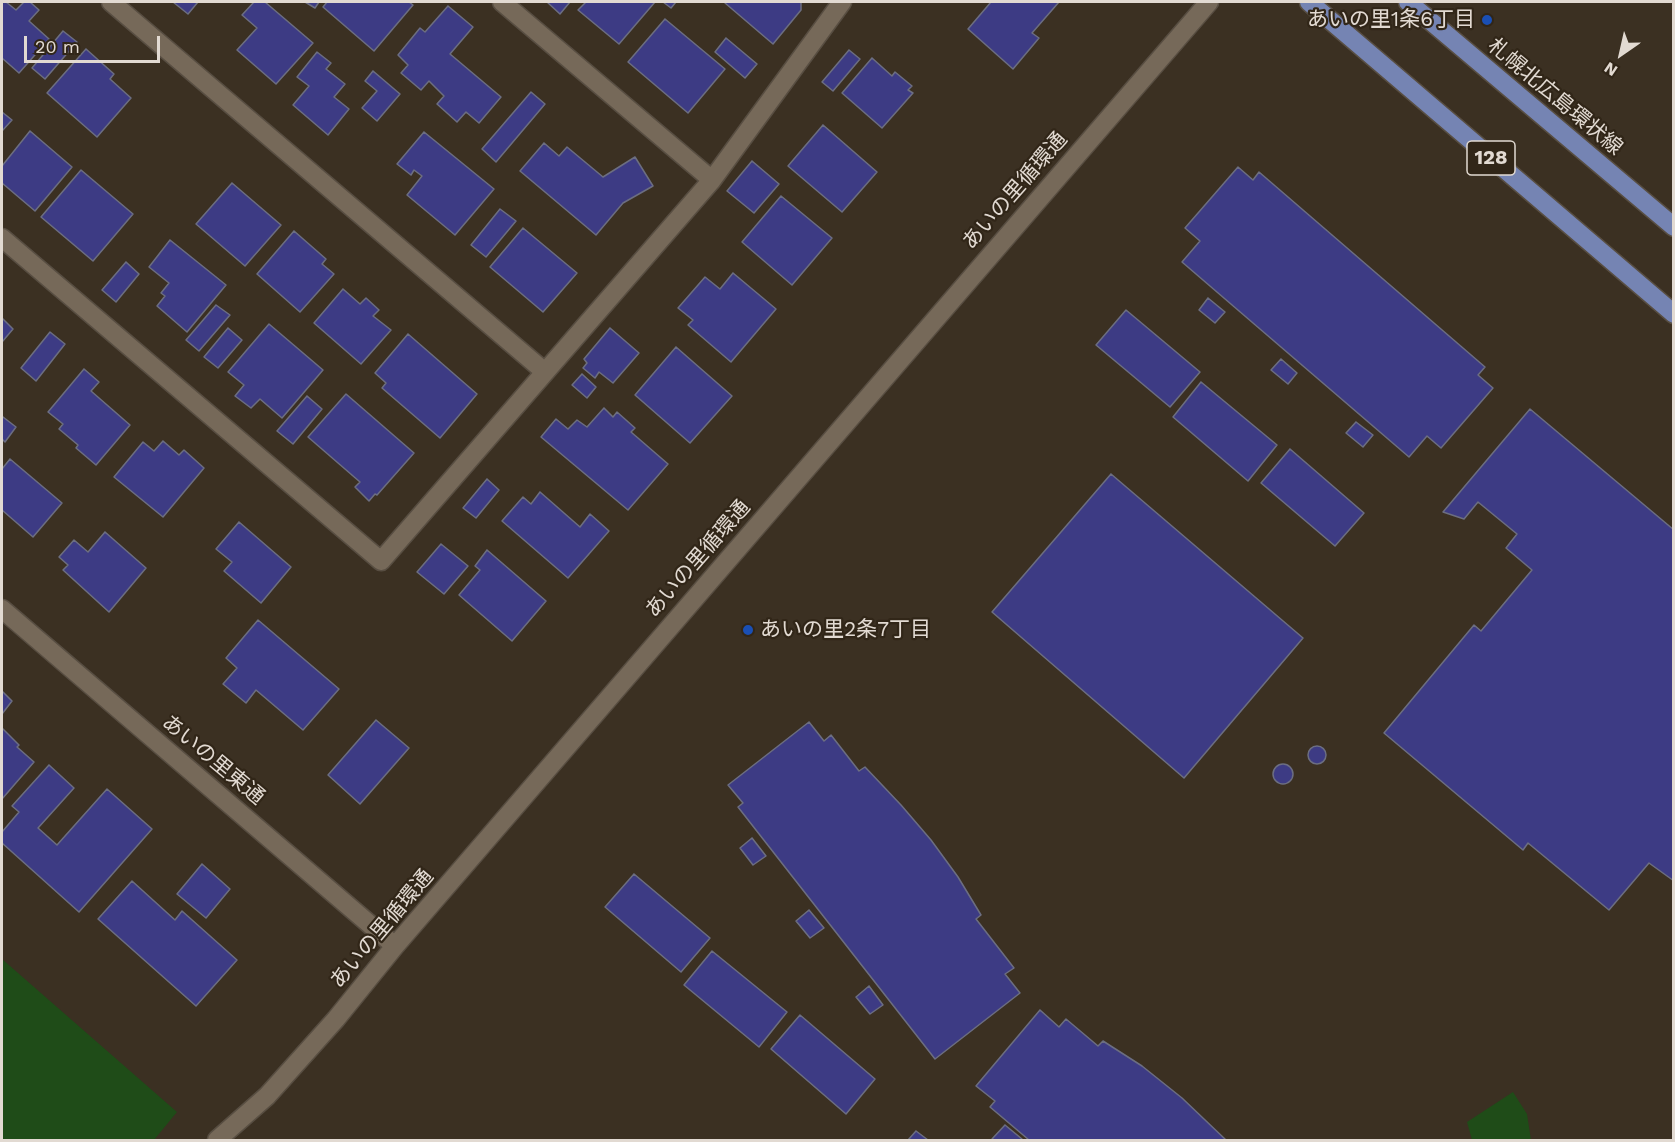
<!DOCTYPE html>
<meta charset="utf-8">
<style>
body{margin:0}
#map{position:relative;width:1675px;height:1142px;overflow:hidden;background:#3b3022;font-family:"Work Sans",sans-serif}
canvas{display:block}
.frame{position:absolute;inset:0;border:3px solid #e2dad2;pointer-events:none}
.north{position:absolute;left:1591px;top:24px;width:60px;height:60px;-webkit-text-stroke:4px #312618;paint-order:stroke;rotate:214deg;font-size:16px;font-weight:700;line-height:24px;text-align:center;color:#e2dad2}
.north::after{content:'';display:block;margin:auto;width:21px;height:27px;background:#e2dad2;clip-path:polygon(50% 0,100% 100%,50% 72%,0 100%)}
.scale{position:absolute;left:24px;top:36px;width:136px;height:27px;box-sizing:border-box;border:3px solid #e2dad2;border-top:0;padding-left:8px;font-size:18px;line-height:21px;white-space:nowrap;color:#e2dad2;-webkit-text-stroke:4px #312618;paint-order:stroke}
</style>
<div id="map">
<canvas width="1675" height="1142"></canvas>
<div class="frame"></div>
<div class="north">N</div>
<div class="scale">20 m</div>
</div>
<script>
const ctx = document.querySelector('canvas').getContext('2d');
ctx.lineJoin = 'round';
function paint(path, color) {
  ctx.fillStyle = color;
  ctx.fill(path, 'evenodd');
}
function shape(rows) {
  const path = new Path2D();
  for (const r of rows) {
    if (r.length === 3) {
      path.moveTo(r[0] + r[2], r[1]);
      path.arc(r[0], r[1], r[2], 0, 2 * Math.PI);
      continue;
    }
    path.moveTo(r[0], r[1]);
    for (let i = 2; i < r.length; i += 2) path.lineTo(r[i], r[i + 1]);
  }
  return path;
}
function strokePath(path, color, width, dash) {
  ctx.strokeStyle = color;
  ctx.lineWidth = width;
  ctx.lineCap = dash ? 'butt' : 'round';
  ctx.setLineDash(dash || []);
  ctx.stroke(path);
}
function label(font, color, halo, rows, align = 'center') {
  ctx.font = font + ' "Work Sans","Noto Sans JP",sans-serif';
  ctx.lineWidth = 4.5;
  ctx.setLineDash([]);
  ctx.textBaseline = 'middle';
  ctx.strokeStyle = halo;
  ctx.fillStyle = color;
  for (const [text, x, y, turn = 0] of rows) {
    ctx.save();
    ctx.translate(x, y);
    ctx.rotate((+turn || 0) * Math.PI / 180);
    ctx.textAlign = isNaN(turn) ? turn : align;
    if (halo) ctx.strokeText(text, 0, 0);
    ctx.fillText(text, 0, 0);
    ctx.restore();
  }
}
paint(shape([
 [2,959,177,1112,154,1140,2,1140],
 [1513,1092,1527,1114,1531,1140,1472,1140,1467,1122]
]), '#1f4c18');
const building = shape([
 [2,2,6,2,16,10,24,2,30,2,39,10,29,21,49,39,19,73,2,58,2,2],
 [173,2,198,2,188,14,173,2],
 [254,2,265,2,313,43,276,84,237,50,257,28,242,15,254,2],
 [305,2,319,2,315,8,305,2],
 [327,2,409,2,413,5,374,51,323,7,327,2],
 [547,2,570,2,560,14,547,2],
 [586,2,655,2,619,44,578,10,586,2],
 [663,2,676,2,671,8,663,2],
 [726,2,801,2,801,10,773,44,725,3,726,2],
 [991,2,1059,2,1032,33,1039,38,1013,69,968,29,991,2],
 [448,6,473,27,450,54,501,97,479,123,466,112,457,122,437,104,444,96,429,81,421,90,401,73,408,65,398,55,420,28,425,32,448,6],
 [665,19,725,69,688,113,628,62,665,19],
 [63,31,77,42,45,79,32,68,63,31],
 [726,38,757,64,745,78,715,52,726,38],
 [86,49,114,74,110,79,131,98,97,137,47,93,86,49],
 [849,50,860,59,833,91,822,82,849,50],
 [317,52,331,63,326,69,345,84,334,97,349,109,328,135,293,105,309,86,297,77,317,52],
 [872,58,892,76,895,72,912,86,908,90,913,93,882,128,842,93,872,58],
 [373,71,400,94,377,121,362,108,377,91,365,81,373,71],
 [531,92,545,104,496,162,482,149,531,92],
 [2,112,12,120,2,131,2,112],
 [823,125,877,172,842,212,788,166,823,125],
 [30,131,72,167,35,211,2,183,2,166,30,131],
 [424,132,494,189,455,235,407,195,422,176,414,170,411,175,397,164,424,132],
 [544,143,559,156,567,147,603,177,635,157,653,186,623,203,596,235,520,171,544,143],
 [752,161,779,184,754,213,727,191,752,161],
 [1238,167,1253,180,1259,172,1485,367,1478,375,1493,388,1441,448,1427,436,1409,457,1182,262,1200,241,1185,228,1238,167],
 [81,170,133,214,93,261,41,217,81,170],
 [232,183,281,225,245,266,196,224,232,183],
 [781,196,832,238,792,285,742,242,781,196],
 [500,209,516,221,486,257,471,245,500,209],
 [523,228,577,273,543,312,490,267,523,228],
 [294,231,326,259,322,264,334,274,300,312,257,274,294,231],
 [170,240,226,285,187,332,157,306,165,296,161,293,169,283,149,267,170,240],
 [126,262,139,274,116,302,102,290,126,262],
 [733,273,776,309,731,362,688,325,693,320,678,308,705,277,720,289,733,273],
 [343,289,360,304,366,298,379,310,373,316,391,330,361,364,314,323,343,289],
 [1208,298,1225,312,1215,323,1199,310,1208,298],
 [216,305,230,315,199,351,186,340,216,305],
 [1126,310,1200,372,1170,407,1096,345,1126,310],
 [2,318,13,329,2,342,2,318],
 [269,324,323,370,282,418,260,399,251,408,235,396,244,385,228,372,269,324],
 [228,328,242,340,218,368,204,357,228,328],
 [610,328,639,353,613,383,599,372,595,378,583,368,587,363,584,359,610,328],
 [50,332,65,344,36,381,21,368,50,332],
 [408,334,477,394,440,438,382,388,386,383,375,373,408,334],
 [676,347,732,396,690,443,635,395,676,347],
 [1281,359,1297,373,1288,384,1271,370,1281,359],
 [84,369,99,382,91,391,130,425,96,465,76,448,78,445,59,429,63,424,48,412,84,369],
 [582,374,596,387,587,398,572,385,582,374],
 [1201,382,1277,445,1248,481,1173,417,1201,382],
 [346,394,414,453,377,495,375,494,369,501,355,487,360,482,308,437,346,394],
 [307,396,322,409,293,444,277,431,307,396],
 [604,408,613,417,617,412,635,428,631,432,668,464,628,510,541,437,556,419,568,429,577,420,587,427,604,408],
 [1530,409,1674,530,1674,881,1649,863,1609,910,1528,843,1523,850,1384,733,1474,625,1481,631,1532,570,1506,548,1517,534,1478,502,1464,519,1443,512,1530,409],
 [3,417,16,427,5,442,2,439,2,419,3,417],
 [1356,422,1373,435,1363,447,1346,433,1356,422],
 [163,441,179,455,184,450,204,468,163,517,114,477,143,442,154,451,163,441],
 [1290,449,1364,513,1335,546,1261,483,1290,449],
 [10,459,62,503,33,537,2,510,2,469,10,459],
 [1111,474,1303,638,1184,778,992,612,1111,474],
 [487,479,499,490,476,518,463,508,487,479],
 [540,492,580,527,590,514,609,531,568,578,502,521,523,497,531,504,540,492],
 [239,522,291,567,261,603,224,571,232,562,216,549,239,522],
 [105,532,146,568,109,612,63,570,68,565,59,557,74,540,88,552,105,532],
 [441,544,468,566,444,594,417,572,441,544],
 [487,550,546,601,512,641,459,595,480,570,475,566,487,550],
 [258,620,339,689,303,730,256,690,246,703,223,684,237,668,226,658,258,620],
 [2,691,12,701,2,714,2,691],
 [376,720,409,748,360,804,328,775,376,720],
 [809,722,824,741,831,735,859,771,865,767,901,805,931,840,958,877,981,915,976,919,1014,968,1005,974,1020,993,935,1059,738,807,743,803,728,785,809,722],
 [2,728,19,745,17,747,34,762,2,799,2,728],
 [1317,755,9],
 [1283,774,10],
 [49,765,74,788,38,828,57,845,107,789,152,829,79,912,2,843,2,832,19,812,12,806,49,765],
 [752,838,766,856,753,865,740,848,752,838],
 [202,864,230,889,206,918,177,894,202,864],
 [634,874,710,938,681,972,605,907,634,874],
 [132,881,175,920,182,911,237,960,196,1006,98,919,132,881],
 [809,910,824,928,810,938,796,921,809,910],
 [712,951,787,1012,759,1047,684,985,712,951],
 [869,986,883,1005,870,1014,856,997,869,986],
 [1040,1010,1059,1027,1066,1019,1098,1046,1103,1041,1142,1066,1182,1098,1226,1140,1029,1140,990,1107,995,1101,976,1086,1040,1010],
 [800,1015,875,1079,846,1114,771,1049,800,1015],
 [1005,1125,1022,1139,1021,1140,994,1140,992,1139,1005,1125],
 [916,1131,928,1140,908,1140,916,1131]
]);
paint(building, '#3d3b84');
strokePath(building, '#6c6e81', 1.5);
const minor = shape([
 [111,2,545,372],
 [502,2,712,180],
 [2,238,381,561,712,180,842,2],
 [2,609,395,946],
 [217,1140,267,1096,336,1019,395,946,1209,2]
]);
const major = shape([
 [1309,2,1674,314],
 [1408,2,1674,227]
]);
strokePath(minor, '#584e42', 21);
strokePath(major, '#584e42', 21);
strokePath(minor, '#766959', 18);
strokePath(major, '#7584b3', 18);
for (const [x, y, r, color] of [
 [1487,20,6,"#1a4fb4"],
 [748,630,6,"#1a4fb4"]
]) {
  const dot = new Path2D();
  dot.arc(x, y, r, 0, 2 * Math.PI);
  ctx.fillStyle = color;
  ctx.fill(dot);
  strokePath(dot, '#312618', 2);
}
for (const [x, y, w] of [
 [1491,158,48]
]) {
  const box = new Path2D();
  box.roundRect(x - w / 2, y - 17, w, 34, 4.5);
  ctx.fillStyle = '#312618';
  ctx.fill(box);
  strokePath(box, '#e2dad2', 1.5);
}
label('bold 20px', '#e2dad2', null, [
 ["128",1491,158]
]);
label('21px', '#e2dad2', '#312618', [
 ["あいの里1条6丁目",1475,20],
 ["あいの里2条7丁目",760,630,"left"]
], 'right');
label('21px', '#e2dad2', '#312618', [
 ["札幌北広島環状線",1555,97,40],
 ["あいの里循環通",1015,191,-49],
 ["あいの里循環通",698,559,-49],
 ["あいの里東通",213,760,40],
 ["あいの里循環通",382,929,-50]
]);
</script>
